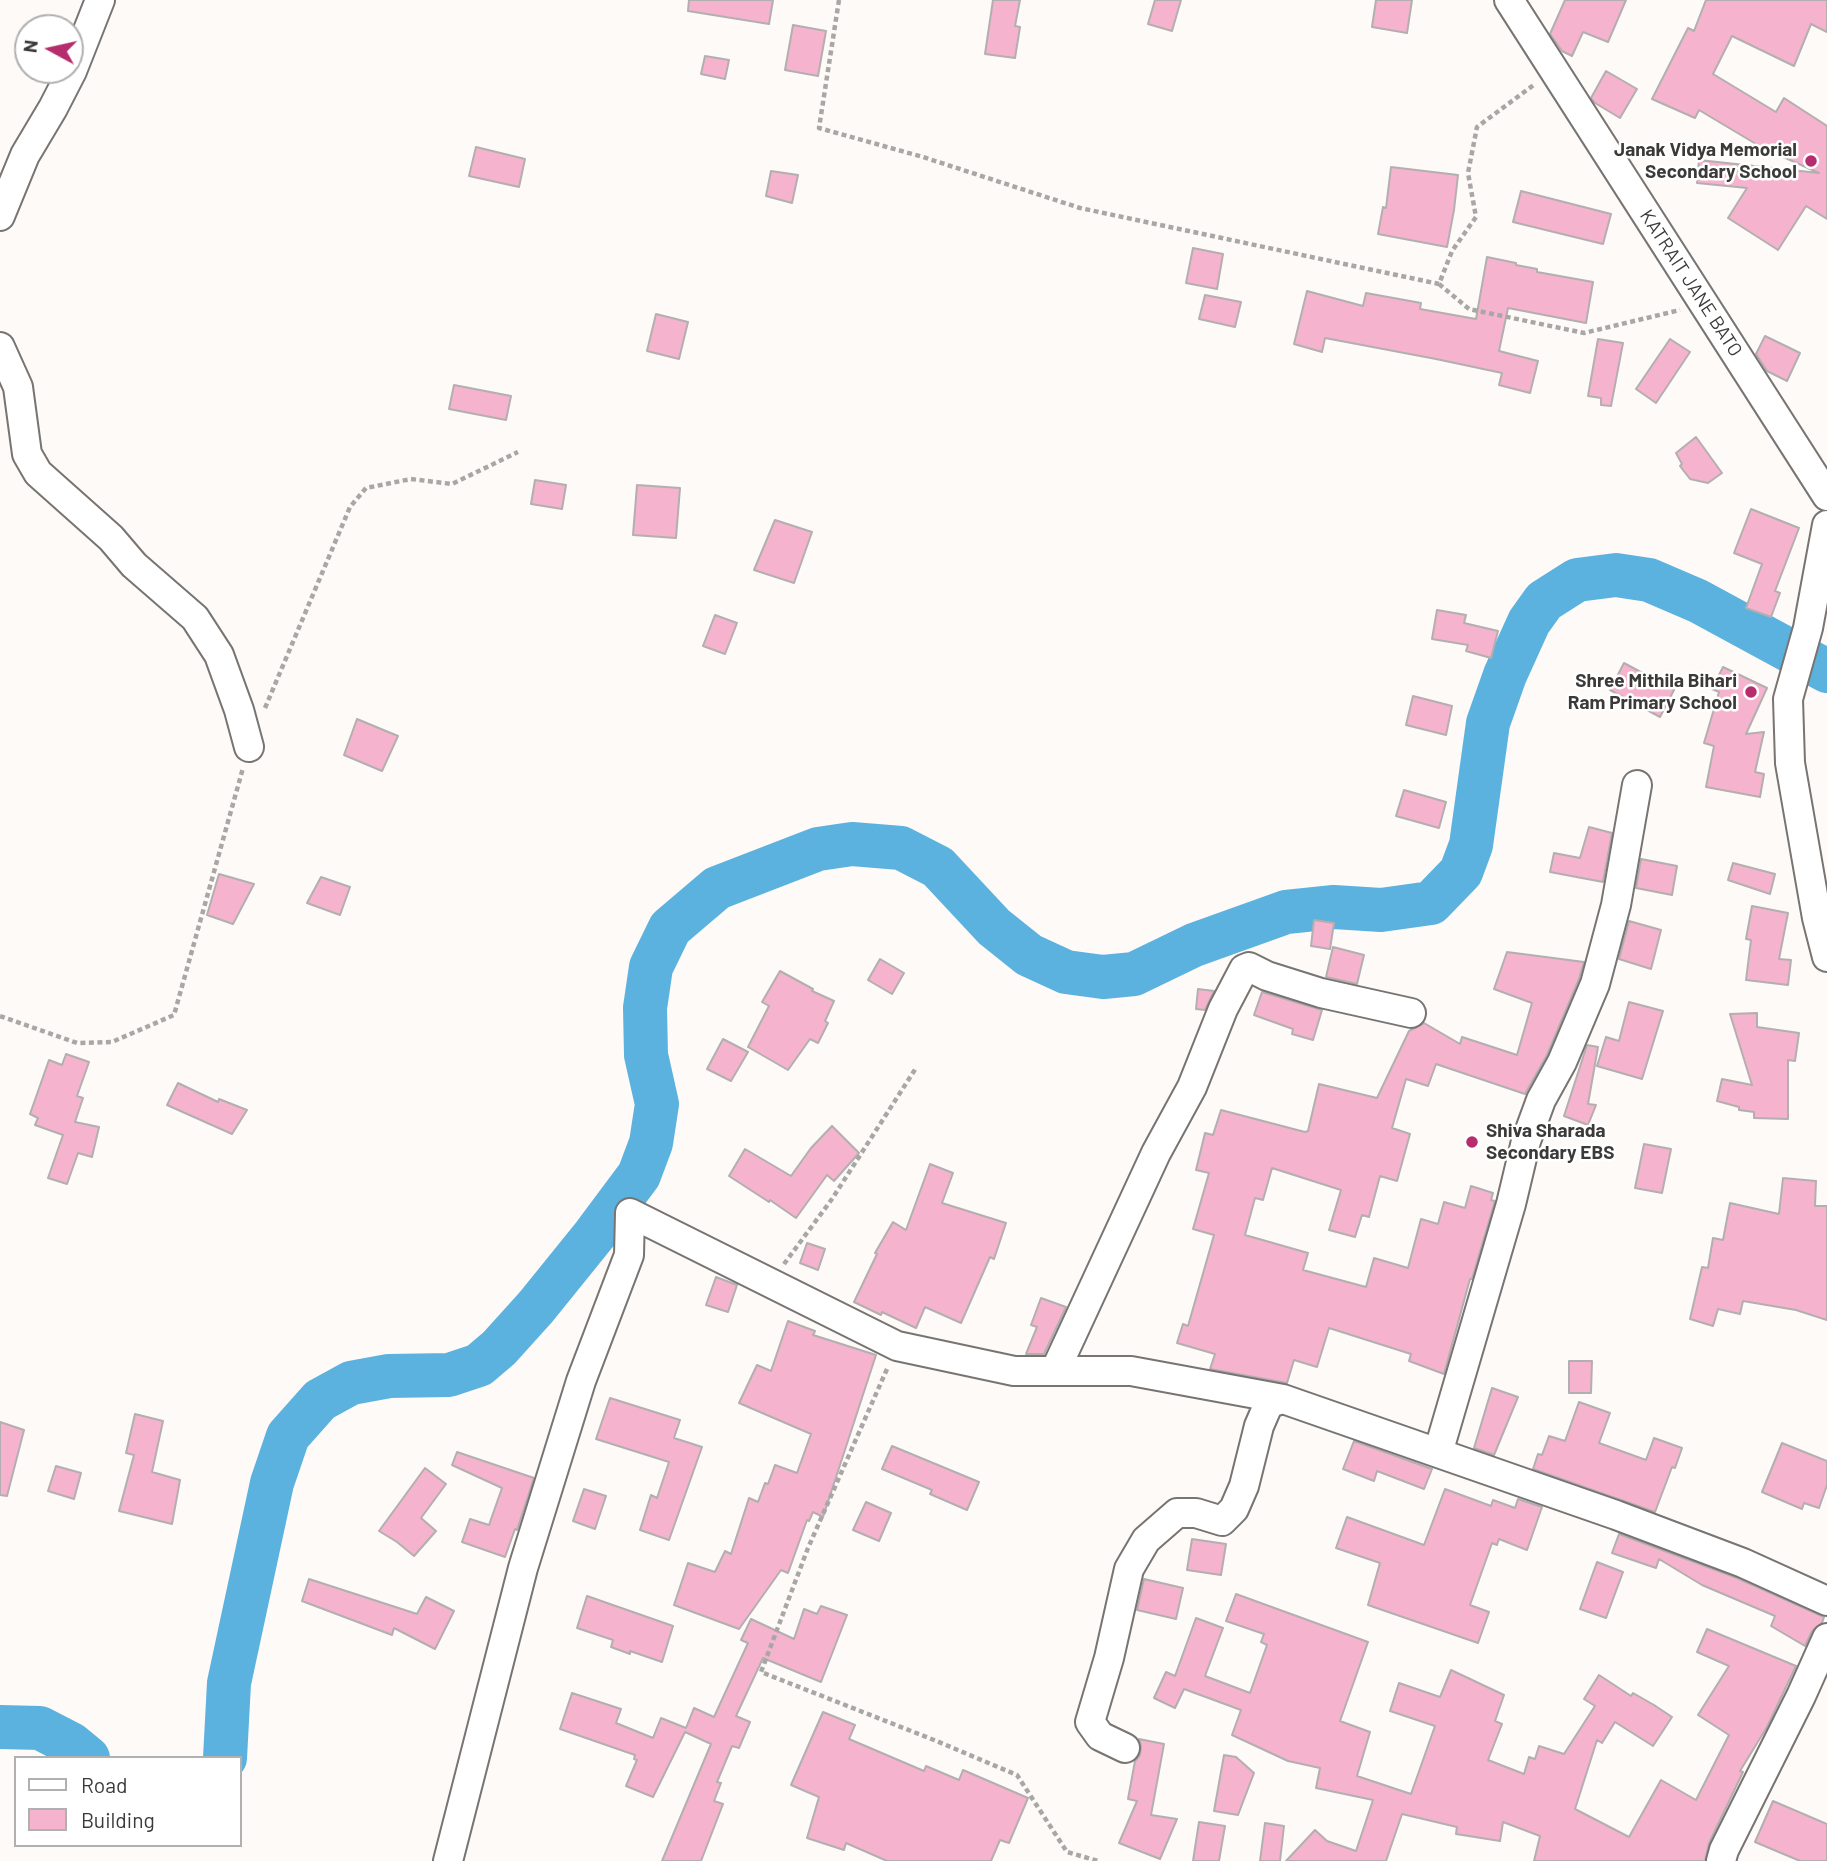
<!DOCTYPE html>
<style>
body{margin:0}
#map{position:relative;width:1827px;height:1861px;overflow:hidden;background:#fefaf8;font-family:Barlow,sans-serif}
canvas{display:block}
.legend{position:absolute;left:14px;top:1756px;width:228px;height:91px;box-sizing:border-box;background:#fff;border:2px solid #b1b0b0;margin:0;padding:9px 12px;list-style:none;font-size:21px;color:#3b3a39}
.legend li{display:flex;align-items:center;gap:14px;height:35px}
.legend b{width:35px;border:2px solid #b1b0b0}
.north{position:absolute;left:14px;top:14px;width:70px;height:70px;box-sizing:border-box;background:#fff;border:2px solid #b1b0b0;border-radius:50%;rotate:278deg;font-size:19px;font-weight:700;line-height:28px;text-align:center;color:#3b3a39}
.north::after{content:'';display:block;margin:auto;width:24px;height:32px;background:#b52d6d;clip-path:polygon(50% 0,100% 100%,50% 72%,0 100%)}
</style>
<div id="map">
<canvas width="1827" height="1861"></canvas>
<ul class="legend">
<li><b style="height:9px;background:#fff"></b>Road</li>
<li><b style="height:19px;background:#f6b3cd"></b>Building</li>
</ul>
<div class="north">N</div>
</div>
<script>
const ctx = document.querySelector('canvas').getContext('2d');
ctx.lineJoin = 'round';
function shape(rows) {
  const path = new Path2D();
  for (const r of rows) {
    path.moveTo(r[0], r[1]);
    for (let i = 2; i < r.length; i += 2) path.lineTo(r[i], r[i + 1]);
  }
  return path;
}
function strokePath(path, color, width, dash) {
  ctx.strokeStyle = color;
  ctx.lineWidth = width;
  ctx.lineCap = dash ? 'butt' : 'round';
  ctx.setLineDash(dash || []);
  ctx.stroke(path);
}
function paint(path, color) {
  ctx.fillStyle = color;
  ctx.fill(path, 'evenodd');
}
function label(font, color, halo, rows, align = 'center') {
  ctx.font = font + ' Barlow,sans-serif';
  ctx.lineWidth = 5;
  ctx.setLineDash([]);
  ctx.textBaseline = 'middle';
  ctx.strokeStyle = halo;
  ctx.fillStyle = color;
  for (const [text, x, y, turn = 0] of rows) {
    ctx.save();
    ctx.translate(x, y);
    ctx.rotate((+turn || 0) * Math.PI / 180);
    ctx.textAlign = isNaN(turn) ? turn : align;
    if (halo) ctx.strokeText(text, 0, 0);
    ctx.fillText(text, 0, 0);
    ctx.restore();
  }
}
strokePath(shape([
 [0,1727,40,1728,71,1744,88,1758],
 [225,1758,229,1683,272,1483,288,1436,320,1400,351,1383,389,1376,449,1375,479,1365,499,1348,536,1307,595,1234,639,1175,651,1143,657,1104,646,1055,645,1008,651,967,670,928,717,888,818,849,852,844,901,848,938,867,994,927,1029,955,1066,972,1103,977,1134,974,1194,945,1286,912,1334,907,1381,910,1431,903,1461,872,1471,845,1488,723,1505,675,1529,622,1544,601,1577,580,1616,575,1649,580,1698,601,1827,671]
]), '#5cb2de', 44);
const building = shape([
 [689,0,773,0,769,24,688,11,689,0],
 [993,0,1020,0,1015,26,1020,27,1015,58,985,54,993,0],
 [1155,0,1181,0,1172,31,1148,24,1155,0],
 [1376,0,1412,0,1407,33,1372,27,1376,0],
 [1565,0,1626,0,1608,42,1583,32,1572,56,1562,51,1550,34,1565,0],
 [1706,0,1827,0,1827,32,1811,24,1794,66,1732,36,1713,74,1776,112,1784,98,1827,126,1827,219,1806,206,1778,250,1728,218,1747,188,1697,183,1699,160,1819,173,1761,147,1699,110,1695,118,1652,99,1688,28,1694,31,1706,0],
 [793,25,826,31,818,76,785,70,793,25],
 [705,56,729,60,725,79,701,74,705,56],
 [1606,71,1637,89,1620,118,1595,103,1591,98,1606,71],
 [476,147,525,159,519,187,469,176,476,147],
 [1391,167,1458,175,1454,210,1447,247,1378,234,1383,207,1386,208,1391,167],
 [771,171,798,175,792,203,766,196,771,171],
 [1521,191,1611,214,1603,244,1513,222,1521,191],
 [1193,248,1223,254,1217,289,1186,283,1193,248],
 [1487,257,1516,263,1516,265,1537,269,1537,272,1593,282,1586,323,1508,308,1499,351,1538,361,1530,393,1499,385,1502,373,1436,359,1325,338,1322,352,1294,344,1307,291,1363,306,1366,293,1421,303,1420,309,1476,319,1487,257],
 [1205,295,1241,302,1235,327,1199,319,1205,295],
 [656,314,688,322,679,359,647,351,656,314],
 [1765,336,1800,353,1787,381,1767,371,1756,354,1765,336],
 [1598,339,1623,343,1611,406,1601,405,1601,398,1588,396,1598,339],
 [1670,339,1690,352,1656,403,1636,389,1670,339],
 [454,385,511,396,506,420,449,409,454,385],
 [1696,437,1722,473,1708,483,1690,479,1680,466,1682,464,1676,453,1696,437],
 [535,480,566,485,562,509,531,504,535,480],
 [637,485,680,488,676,538,633,535,637,485],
 [1751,509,1799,528,1775,591,1780,593,1771,617,1746,608,1762,564,1734,553,1751,509],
 [775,520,812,532,794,583,754,570,775,520],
 [1437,610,1466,615,1464,623,1498,631,1491,658,1466,651,1468,645,1432,639,1437,610],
 [715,615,737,623,725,654,703,646,715,615],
 [1624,663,1674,690,1660,717,1610,690,1624,663],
 [1723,667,1767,688,1746,734,1764,732,1755,772,1764,774,1760,797,1706,787,1714,746,1704,743,1719,692,1712,689,1723,667],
 [1413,696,1452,706,1446,735,1406,725,1413,696],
 [357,719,398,736,382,771,344,755,357,719],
 [1404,790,1446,802,1439,828,1396,816,1404,790],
 [1589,827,1612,833,1603,882,1550,872,1554,853,1580,858,1589,827],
 [1641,859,1677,866,1672,895,1636,888,1641,859],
 [1733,863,1775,874,1770,894,1728,880,1733,863],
 [219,874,254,884,233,924,207,915,219,874],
 [321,877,350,887,340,915,307,903,321,877],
 [1752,906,1788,913,1779,959,1791,960,1788,985,1746,980,1751,940,1746,939,1752,906],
 [1314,920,1334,923,1330,949,1311,946,1314,920],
 [1629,921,1661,930,1651,969,1619,959,1629,921],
 [1333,947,1364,955,1357,984,1326,977,1333,947],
 [1507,952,1584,962,1579,979,1547,1055,1525,1094,1436,1064,1428,1086,1406,1079,1392,1128,1410,1134,1397,1181,1380,1176,1369,1217,1362,1215,1355,1237,1329,1230,1341,1190,1272,1168,1263,1200,1255,1198,1245,1235,1308,1253,1303,1270,1366,1287,1374,1258,1408,1268,1421,1219,1438,1224,1444,1202,1465,1208,1471,1186,1493,1193,1491,1200,1495,1201,1472,1279,1470,1279,1444,1374,1409,1361,1411,1354,1329,1328,1317,1367,1294,1360,1287,1383,1210,1369,1215,1354,1177,1343,1183,1324,1188,1326,1214,1235,1193,1229,1209,1173,1196,1170,1205,1133,1213,1135,1221,1110,1305,1132,1308,1131,1319,1084,1377,1098,1409,1031,1424,1023,1460,1044,1462,1037,1517,1055,1532,1003,1494,989,1507,952],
 [880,959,904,973,892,994,868,980,880,959],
 [780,971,813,989,812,991,834,1001,825,1021,828,1023,818,1043,810,1039,788,1070,748,1047,769,1006,762,1002,780,971],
 [1198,989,1214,991,1205,1010,1196,1009,1198,989],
 [1262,992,1322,1010,1313,1040,1292,1034,1293,1029,1254,1015,1262,992],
 [1629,1002,1663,1011,1642,1079,1597,1066,1606,1037,1619,1041,1629,1002],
 [1757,1013,1757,1027,1799,1033,1795,1061,1788,1060,1788,1119,1754,1118,1754,1112,1739,1110,1739,1107,1717,1101,1722,1079,1752,1085,1730,1014,1757,1013],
 [723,1039,748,1052,731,1081,707,1069,723,1039],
 [1587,1045,1598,1047,1588,1104,1596,1105,1588,1125,1564,1116,1587,1045],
 [66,1054,89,1062,77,1096,83,1098,75,1122,99,1127,92,1157,78,1153,67,1184,48,1178,63,1135,35,1125,38,1118,30,1114,49,1060,62,1065,66,1054],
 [178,1083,218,1102,219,1099,247,1110,232,1134,167,1105,178,1083],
 [832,1126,859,1153,834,1181,827,1175,796,1218,770,1200,769,1202,729,1176,745,1149,791,1176,811,1148,832,1126],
 [1644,1144,1671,1149,1662,1193,1635,1188,1644,1144],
 [930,1164,953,1173,942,1203,1006,1223,994,1259,990,1257,961,1323,925,1307,916,1328,882,1312,881,1315,854,1302,877,1254,875,1253,893,1222,906,1230,930,1164],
 [1783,1178,1816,1181,1815,1206,1827,1206,1827,1320,1796,1310,1743,1301,1740,1314,1718,1309,1713,1326,1690,1319,1702,1267,1708,1268,1713,1238,1723,1240,1730,1203,1779,1214,1783,1178],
 [807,1243,825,1249,818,1270,800,1263,807,1243],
 [716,1277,737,1285,728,1312,706,1305,716,1277],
 [1041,1298,1066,1307,1044,1354,1026,1354,1037,1327,1031,1325,1041,1298],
 [788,1321,815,1331,813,1335,876,1355,823,1517,813,1512,809,1521,807,1520,788,1573,781,1570,739,1629,674,1605,688,1563,715,1572,725,1551,731,1554,749,1498,758,1502,765,1483,768,1484,775,1465,797,1473,811,1434,739,1403,757,1365,771,1371,788,1321],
 [1569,1361,1592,1361,1591,1393,1569,1393,1569,1361],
 [1492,1388,1518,1397,1494,1455,1474,1448,1492,1388],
 [610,1398,680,1420,674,1438,702,1447,669,1540,640,1530,651,1495,657,1498,669,1462,596,1439,610,1398],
 [1579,1402,1610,1413,1599,1443,1646,1460,1654,1438,1682,1448,1675,1468,1672,1467,1655,1512,1533,1469,1538,1454,1542,1455,1549,1436,1565,1441,1579,1402],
 [135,1414,163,1421,152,1472,180,1480,172,1524,119,1511,134,1455,126,1453,135,1414],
 [0,1422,24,1430,7,1496,0,1495,0,1422],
 [1354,1441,1432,1469,1424,1489,1377,1471,1374,1481,1343,1469,1354,1441],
 [1782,1443,1827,1461,1827,1485,1819,1508,1804,1503,1802,1509,1762,1492,1782,1443],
 [892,1446,979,1482,967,1510,930,1494,932,1490,882,1469,892,1446],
 [457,1452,534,1478,517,1530,515,1529,505,1557,462,1542,470,1519,489,1525,502,1488,452,1465,457,1452],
 [56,1466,81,1473,74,1499,48,1491,56,1466],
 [425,1468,446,1484,421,1518,436,1531,414,1556,397,1542,379,1531,425,1468],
 [584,1489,606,1496,595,1529,573,1521,584,1489],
 [1445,1489,1491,1506,1493,1500,1515,1508,1518,1499,1542,1507,1527,1550,1499,1539,1497,1545,1492,1543,1470,1605,1489,1612,1478,1643,1368,1605,1380,1563,1336,1548,1347,1517,1424,1545,1445,1489],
 [866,1502,891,1513,879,1541,853,1530,866,1502],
 [1619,1534,1737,1578,1824,1617,1822,1623,1812,1631,1805,1646,1771,1626,1775,1616,1702,1585,1659,1559,1656,1568,1612,1553,1619,1534],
 [1192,1539,1226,1544,1221,1575,1187,1570,1192,1539],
 [1597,1562,1623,1572,1606,1618,1580,1609,1597,1562],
 [309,1579,417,1614,426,1597,454,1611,435,1649,394,1628,392,1635,302,1601,309,1579],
 [1144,1579,1183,1588,1176,1619,1137,1610,1144,1579],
 [1236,1594,1368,1642,1340,1721,1370,1732,1357,1776,1411,1794,1435,1726,1390,1711,1399,1683,1440,1697,1451,1670,1504,1695,1495,1721,1502,1724,1488,1760,1524,1774,1529,1757,1535,1759,1539,1746,1564,1754,1595,1706,1584,1699,1599,1675,1631,1696,1633,1693,1654,1705,1672,1717,1653,1746,1615,1722,1602,1743,1597,1740,1575,1809,1629,1837,1661,1780,1696,1800,1729,1735,1698,1715,1729,1666,1697,1652,1707,1629,1796,1666,1767,1727,1740,1771,1743,1772,1709,1843,1705,1861,1534,1861,1540,1836,1503,1822,1500,1841,1456,1834,1457,1827,1402,1814,1386,1861,1286,1861,1315,1830,1327,1841,1356,1851,1373,1800,1316,1788,1320,1768,1288,1761,1232,1735,1241,1710,1184,1689,1175,1708,1154,1698,1166,1672,1175,1676,1196,1618,1223,1628,1205,1676,1250,1693,1267,1645,1261,1642,1264,1634,1226,1621,1236,1594],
 [587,1596,673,1626,662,1662,630,1651,630,1654,611,1647,613,1640,577,1628,587,1596],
 [821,1606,847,1615,821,1682,763,1658,736,1716,750,1722,739,1748,732,1746,717,1782,721,1783,714,1801,723,1804,701,1861,662,1861,711,1744,685,1732,653,1797,626,1786,637,1760,634,1759,635,1755,560,1729,572,1693,621,1709,616,1723,653,1738,661,1718,686,1728,694,1708,714,1717,748,1643,741,1640,751,1619,794,1639,804,1609,817,1614,821,1606],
 [823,1712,855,1725,849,1739,924,1771,926,1766,959,1780,963,1770,1028,1798,1009,1843,1000,1840,991,1861,887,1861,846,1843,844,1850,807,1838,819,1797,791,1785,823,1712],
 [1139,1739,1164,1744,1151,1815,1177,1819,1160,1859,1119,1843,1137,1801,1128,1799,1135,1761,1140,1755,1141,1746,1139,1739],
 [1224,1755,1236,1757,1254,1773,1238,1815,1214,1811,1224,1755],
 [1773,1801,1827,1824,1827,1861,1800,1861,1755,1842,1773,1801],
 [1199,1822,1225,1826,1219,1861,1193,1861,1199,1822],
 [1265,1823,1284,1826,1280,1861,1260,1861,1265,1823]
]);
paint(building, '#f6b3cd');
strokePath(building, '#b3afb0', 2);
const minor = shape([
 [1509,0,1827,496],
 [0,216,25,155,53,108,72,71,100,0],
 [0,347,18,387,27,454,38,473,111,538,134,565,195,618,219,655,239,710,249,747],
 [1827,525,1808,628,1788,699,1790,763,1817,918,1827,957],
 [1055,1371,1156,1153,1192,1087,1223,1009,1244,969,1249,967,1267,976,1321,993,1411,1013],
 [1438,1453,1511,1204,1526,1141,1541,1100,1562,1062,1595,984,1616,905,1637,785],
 [1125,1748,1100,1736,1090,1722,1109,1658,1129,1569,1146,1540,1177,1513,1196,1513,1222,1521,1234,1509,1244,1486,1259,1426,1269,1403,1283,1399],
 [448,1861,523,1568,581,1381,629,1255,630,1213,897,1346,1014,1371,1131,1371,1283,1399,1616,1515,1743,1563,1827,1601],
 [1721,1861,1724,1850,1801,1696,1827,1638]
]);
strokePath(minor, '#777472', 32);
strokePath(shape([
 [839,0,819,128,923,157,1080,208,1439,284,1452,251,1476,217,1468,173,1477,127,1535,84],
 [1439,284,1469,309,1584,333,1680,310],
 [265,708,350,507,366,488,411,479,452,484,518,452],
 [0,1016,77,1043,112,1042,174,1015,243,768],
 [784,1264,832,1199,916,1068],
 [887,1369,808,1548,761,1672,934,1740,1017,1775,1067,1852,1098,1861]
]), '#a9a7a5', 4.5, [5, 3.5]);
strokePath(minor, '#fff', 28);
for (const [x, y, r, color] of [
 [1811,161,7,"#b52d6d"],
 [1751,692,7,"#b52d6d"],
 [1472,1142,7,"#b52d6d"]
]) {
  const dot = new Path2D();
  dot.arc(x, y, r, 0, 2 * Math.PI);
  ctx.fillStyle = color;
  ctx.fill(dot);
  strokePath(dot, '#fff', 2.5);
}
label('bold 19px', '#3b3a39', '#fff', [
 ["Janak Vidya Memorial",1797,150],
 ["Secondary School",1797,172],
 ["Shree Mithila Bihari",1737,681],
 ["Ram Primary School",1737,703],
 ["Shiva Sharada",1486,1131,"left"],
 ["Secondary EBS",1486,1153,"left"]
], 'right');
label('19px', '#3b3a39', '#fff', [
 ["KATRAIT JANE BATO",1691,283,57]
]);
</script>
